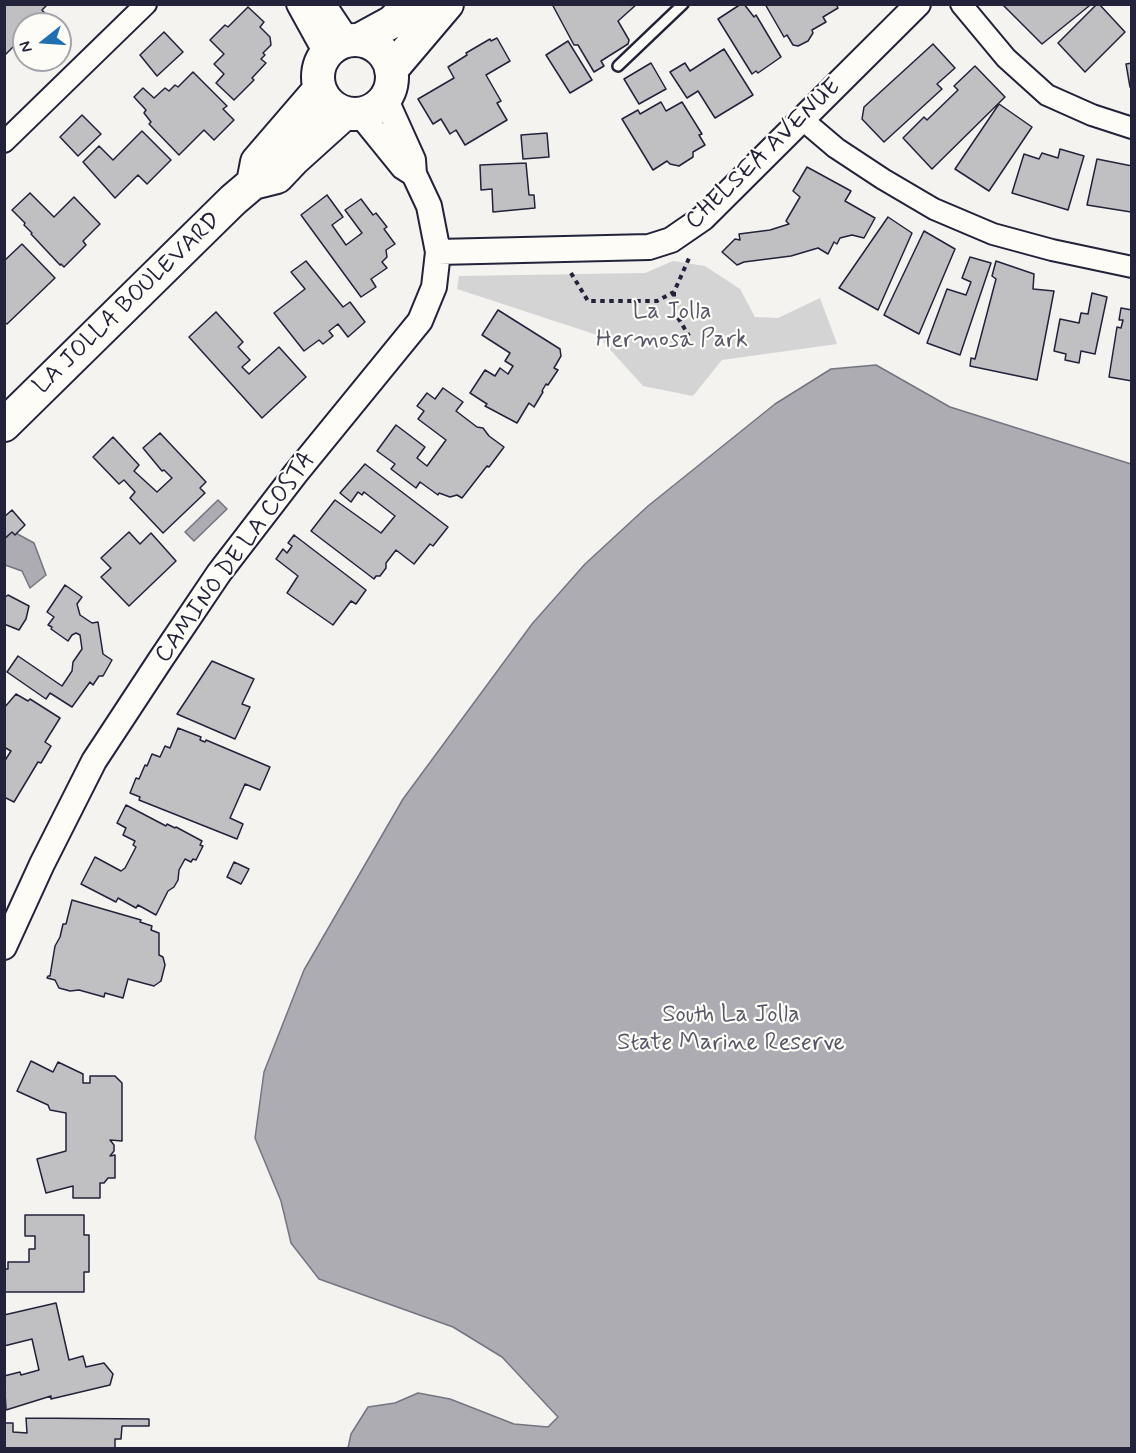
<!DOCTYPE html>
<style>
body{margin:0}
#map{position:relative;width:1136px;height:1453px;overflow:hidden;background:#f4f3ef;font-family:Mynerve,sans-serif}
canvas{display:block}
.frame{position:absolute;inset:0;border:6px solid #22223b;pointer-events:none}
.north{position:absolute;left:12px;top:12px;width:60px;height:60px;box-sizing:border-box;background:#fdfcf7;border:2px solid #a5a5ac;border-radius:50%;rotate:253deg;font-size:16px;font-weight:700;line-height:24px;text-align:center;color:#22223b}
.north::after{content:'';display:block;margin:auto;width:21px;height:27px;background:#1f6fb2;clip-path:polygon(50% 0,100% 100%,50% 72%,0 100%)}
</style>
<div id="map">
<canvas width="1136" height="1453"></canvas>
<div class="frame"></div>
<div class="north">N</div>
</div>
<script>
const ctx = document.querySelector('canvas').getContext('2d');
ctx.lineJoin = 'round';
function paint(path, color) {
  ctx.fillStyle = color;
  ctx.fill(path, 'evenodd');
}
function shape(rows) {
  const path = new Path2D();
  for (const r of rows) {
    if (r.length === 3) {
      path.moveTo(r[0] + r[2], r[1]);
      path.arc(r[0], r[1], r[2], 0, 2 * Math.PI);
      continue;
    }
    path.moveTo(r[0], r[1]);
    for (let i = 2; i < r.length; i += 2) path.lineTo(r[i], r[i + 1]);
  }
  return path;
}
function strokePath(path, color, width, dash) {
  ctx.strokeStyle = color;
  ctx.lineWidth = width;
  ctx.lineCap = dash ? 'butt' : 'round';
  ctx.setLineDash(dash || []);
  ctx.stroke(path);
}
function label(font, color, halo, rows, align = 'center') {
  ctx.font = font + ' Mynerve,sans-serif';
  ctx.lineWidth = 4.5;
  ctx.setLineDash([]);
  ctx.textBaseline = 'middle';
  ctx.strokeStyle = halo;
  ctx.fillStyle = color;
  for (const [text, x, y, turn = 0] of rows) {
    ctx.save();
    ctx.translate(x, y);
    ctx.rotate((+turn || 0) * Math.PI / 180);
    ctx.textAlign = isNaN(turn) ? turn : align;
    if (halo) ctx.strokeText(text, 0, 0);
    ctx.fillText(text, 0, 0);
    ctx.restore();
  }
}
paint(shape([
 [673,261,705,266,740,289,755,317,778,318,820,298,837,344,722,360,693,396,643,386,597,335,457,289,459,276,645,273]
]), '#d5d4d5');
const water = shape([
 [876,365,950,407,1131,464,1131,1448,348,1448,351,1434,368,1407,395,1403,418,1393,450,1399,514,1424,548,1427,558,1417,502,1357,453,1327,319,1279,291,1243,281,1201,255,1138,264,1072,304,970,403,799,532,624,585,564,648,506,775,404,831,369,876,365],
 [218,500,227,509,194,541,185,532,218,500],
 [12,531,34,543,46,575,30,588,22,571,5,565,5,539,12,531]
]);
paint(water, '#acacb2');
strokePath(water, '#757582', 1.5);
const building = shape([
 [4,4,48,4,42,10,49,18,43,24,24,24,24,36,4,56,4,4],
 [552,4,637,4,618,21,629,40,628,44,601,61,604,66,594,72,578,45,574,45,552,4],
 [741,4,744,4,754,17,756,15,781,57,758,73,756,71,752,74,718,19,741,4],
 [765,4,836,4,838,8,823,17,826,22,812,30,813,33,808,41,798,46,793,45,787,35,784,37,765,4],
 [1002,4,1087,4,1089,6,1042,44,1002,4],
 [1097,4,1099,4,1125,32,1085,72,1058,43,1097,4],
 [248,7,264,22,260,27,270,37,271,45,263,53,265,55,261,59,266,63,252,78,254,80,234,100,216,83,224,74,214,64,224,54,210,40,225,25,228,27,248,7],
 [164,32,183,52,157,76,140,55,164,32],
 [497,38,510,61,486,75,501,101,497,103,507,120,465,145,456,130,450,134,441,119,433,124,418,99,454,78,448,67,467,55,466,53,490,39,491,41,497,38],
 [568,41,592,80,570,93,546,55,568,41],
 [933,44,955,68,937,84,942,89,884,142,862,119,864,107,933,44],
 [724,49,753,95,715,118,698,91,687,98,670,72,685,63,690,71,724,49],
 [651,63,666,89,639,104,624,79,651,63],
 [1132,63,1132,87,1130,87,1126,64,1132,63],
 [975,66,1005,97,932,169,903,138,924,117,927,120,958,90,954,86,975,66],
 [193,72,227,106,223,109,234,120,214,140,204,130,179,155,149,124,151,122,144,113,146,110,134,97,143,88,154,98,165,88,169,91,175,85,178,87,193,72],
 [661,102,666,111,682,102,702,134,699,135,705,145,693,152,693,157,679,166,670,164,667,161,653,170,622,119,638,110,640,114,661,102],
 [999,104,1032,127,989,191,955,169,999,104],
 [82,115,101,134,78,156,60,137,82,115],
 [142,131,171,160,147,184,138,175,115,198,83,162,99,146,113,160,142,131],
 [547,133,549,157,523,159,521,135,547,133],
 [1060,149,1084,156,1068,210,1012,193,1024,154,1039,159,1042,153,1058,158,1060,149],
 [1097,159,1132,166,1131,212,1087,205,1097,159],
 [526,163,529,195,534,195,535,208,493,212,492,189,481,190,480,165,526,163],
 [807,167,851,191,845,201,875,218,864,238,852,235,840,238,837,244,834,242,828,254,818,248,791,256,744,262,737,265,722,252,735,239,740,240,739,234,770,230,789,224,786,221,800,197,793,191,807,167],
 [30,193,54,217,74,197,100,224,83,241,86,245,64,267,61,264,60,265,31,234,32,233,24,225,25,223,12,210,30,193],
 [327,195,343,217,332,225,346,245,362,233,345,210,361,199,373,215,376,213,387,227,384,229,395,244,386,250,387,257,382,262,387,268,371,279,376,287,361,297,301,215,327,195],
 [888,217,912,233,878,310,839,288,888,217],
 [924,231,955,249,919,334,884,315,924,231],
 [22,244,55,278,7,324,4,322,4,261,22,244],
 [970,257,991,263,960,355,927,343,947,289,966,295,971,282,962,278,970,257],
 [306,261,343,307,350,302,365,322,348,337,338,324,329,331,333,336,323,344,319,340,304,351,274,313,305,289,291,272,306,261],
 [996,261,1034,274,1033,289,1054,291,1037,380,970,366,971,358,975,359,996,279,992,276,996,261],
 [1092,293,1107,297,1095,354,1081,351,1079,363,1065,360,1066,354,1054,351,1060,319,1079,323,1081,313,1088,314,1092,293],
 [1121,308,1132,310,1132,381,1109,377,1117,327,1121,328,1123,320,1119,320,1121,308],
 [498,310,560,349,561,356,554,368,558,370,548,385,546,384,542,391,543,392,534,407,529,403,517,423,485,406,487,404,470,393,485,370,495,376,500,368,508,374,513,366,505,361,510,353,482,335,498,310],
 [216,312,243,342,238,347,250,360,242,367,249,374,279,347,306,377,262,418,189,337,216,312],
 [443,388,463,402,456,411,477,427,483,428,489,436,504,447,489,467,487,466,462,498,457,495,450,497,439,493,438,495,420,482,416,488,391,469,395,464,377,451,396,425,425,447,417,458,427,466,446,440,418,419,424,411,417,406,427,393,435,399,443,388],
 [160,433,206,482,200,488,205,493,163,533,130,498,135,492,124,480,119,484,93,457,113,437,139,465,134,471,157,492,172,478,164,470,162,471,143,448,160,433],
 [365,464,448,527,433,546,430,544,414,564,396,550,386,563,386,568,380,576,376,576,374,579,311,531,335,500,381,533,395,516,364,492,362,495,358,492,351,502,340,493,365,464],
 [12,510,25,525,15,535,12,532,4,539,4,517,12,510],
 [129,532,140,544,151,533,176,561,129,606,101,577,111,568,101,558,129,532],
 [294,535,366,590,356,604,351,601,333,625,287,593,298,576,276,559,283,549,287,553,292,546,288,543,294,535],
 [65,585,82,597,77,604,80,615,92,623,98,622,103,654,112,660,103,676,99,676,93,685,90,682,72,707,50,693,46,699,7,672,18,656,62,686,72,671,73,662,82,649,80,635,76,633,72,635,68,641,51,629,52,627,48,625,54,617,47,612,65,585],
 [8,595,29,606,26,619,19,630,4,624,4,598,8,595],
 [212,661,254,679,242,704,250,707,235,739,177,714,212,661],
 [16,694,28,701,30,699,60,718,45,742,51,746,41,763,38,762,14,802,4,797,4,762,11,751,4,747,4,708,16,694],
 [178,728,201,737,200,740,205,742,206,740,270,767,260,790,245,784,230,818,243,824,237,839,139,800,140,797,130,793,136,778,139,779,145,765,147,766,152,754,160,757,165,746,170,748,178,728],
 [126,805,166,826,167,824,175,828,176,827,202,841,200,845,203,846,196,860,193,859,191,862,185,859,179,870,178,880,174,887,168,891,156,915,138,905,136,908,118,898,116,902,81,884,95,857,121,871,125,868,136,847,133,845,135,841,123,835,126,828,117,823,126,805],
 [234,862,249,869,241,884,227,877,234,862],
 [72,900,141,920,140,922,152,926,151,930,159,933,159,955,163,957,165,965,161,981,154,986,128,979,123,998,105,993,104,997,79,990,70,991,59,988,55,980,47,978,48,976,50,976,55,946,60,937,63,924,66,924,72,900],
 [31,1061,53,1072,58,1062,83,1074,83,1083,90,1083,90,1076,115,1076,122,1083,122,1141,110,1140,114,1145,114,1151,110,1156,115,1155,115,1178,108,1178,104,1183,100,1183,100,1198,73,1198,73,1186,46,1193,37,1159,66,1151,66,1113,50,1110,48,1105,17,1091,31,1061],
 [25,1215,84,1215,84,1235,89,1235,89,1272,84,1272,84,1292,4,1292,4,1269,8,1269,8,1262,29,1262,29,1249,35,1249,35,1236,25,1236,25,1215],
 [56,1303,69,1360,83,1356,86,1367,104,1363,113,1374,110,1385,51,1399,51,1396,6,1410,4,1376,20,1372,21,1375,39,1370,32,1339,4,1346,4,1315,56,1303],
 [26,1418,149,1419,149,1426,122,1426,121,1439,115,1439,115,1448,4,1448,4,1423,13,1423,13,1432,27,1433,26,1418]
]);
paint(building, '#c0bfc2');
strokePath(building, '#22223b', 1.5);
const service = shape([
 [618,66,683,4]
]);
const minor = shape([
 [961,4,1006,58,1047,95,1092,115,1132,128],
 [803,120,836,148,883,179,934,209,993,234,1052,250,1132,267],
 [4,142,146,4]
]);
const tertiary = shape([
 [299,4,326,53],
 [323,4,347,40],
 [360,114,403,167,414,174],
 [438,252,649,247,671,240,703,218,918,4],
 [4,947,42,864,94,761,161,659,219,573,296,473,420,321,434,287,438,252,429,206,414,174,413,160,385,98]
]);
const primary = shape([
 [355,77,37],
 [359,40,392,22,410,4],
 [391,70,447,4],
 [253,183,257,162,319,90],
 [4,425,233,200,253,183,277,177,294,159,345,113]
]);
strokePath(service, '#22223b', 14);
strokePath(minor, '#22223b', 24);
strokePath(tertiary, '#22223b', 28);
strokePath(primary, '#22223b', 36);
strokePath(shape([
 [571,273,588,301,657,301,674,292,690,256],
 [674,292,674,311,689,336]
]), '#22223b', 4, [4.5, 4.5]);
strokePath(service, '#fdfcf7', 9);
strokePath(minor, '#fdfcf7', 20);
strokePath(tertiary, '#fdfcf7', 24);
strokePath(primary, '#fdfcf7', 32);
label('24px', '#22223b', '#fdfcf7', [
 ["CHELSEA AVENUE",764,155,-44],
 ["LA JOLLA BOULEVARD",128,304,-44],
 ["CAMINO DE LA COSTA",236,558,-54]
]);
label('24px', '#585769', '#fdfcf7', [
 ["La Jolla",672,313],
 ["Hermosa Park",672,341],
 ["South La Jolla",731,1016],
 ["State Marine Reserve",731,1044]
]);
</script>
